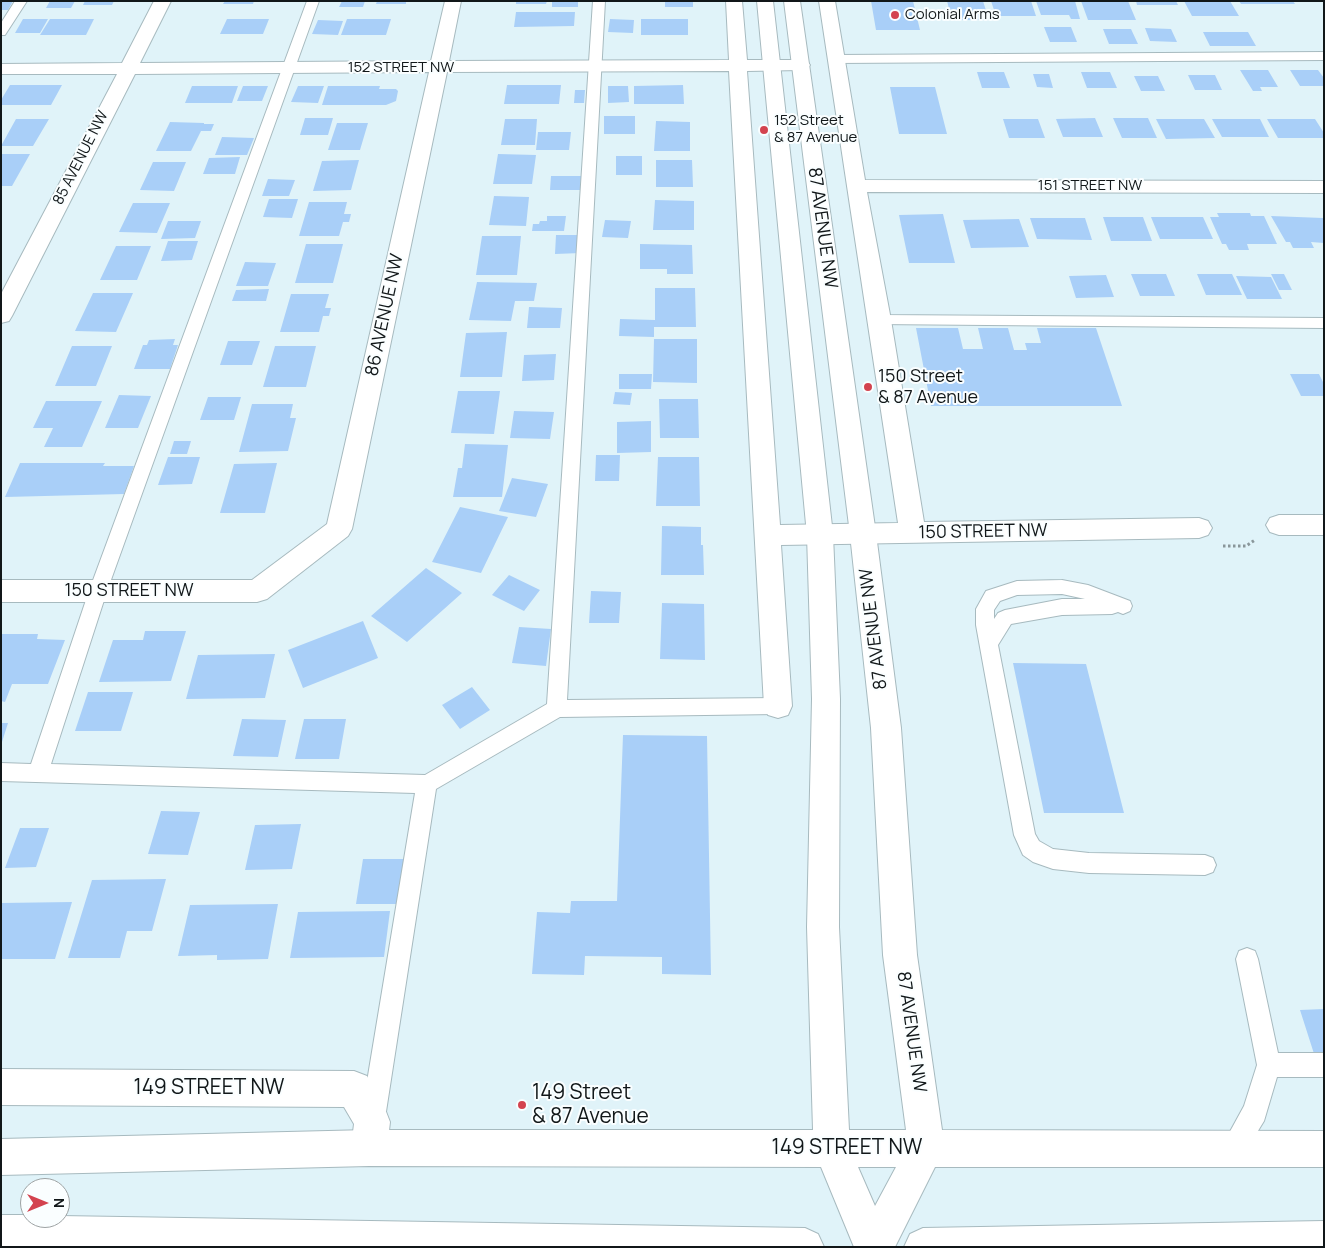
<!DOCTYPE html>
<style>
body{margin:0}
#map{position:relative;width:1325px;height:1248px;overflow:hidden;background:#e0f3f9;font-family:Manrope,sans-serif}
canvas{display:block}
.frame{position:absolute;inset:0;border:2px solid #111719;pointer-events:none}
.north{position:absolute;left:20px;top:1178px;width:50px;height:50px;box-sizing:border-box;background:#fafeff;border:1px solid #9da2a3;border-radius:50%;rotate:90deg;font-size:14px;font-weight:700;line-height:20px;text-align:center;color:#111719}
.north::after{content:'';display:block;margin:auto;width:18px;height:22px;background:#d3434f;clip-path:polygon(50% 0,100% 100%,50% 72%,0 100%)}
</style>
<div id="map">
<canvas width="1325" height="1248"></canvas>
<div class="frame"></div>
<div class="north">N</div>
</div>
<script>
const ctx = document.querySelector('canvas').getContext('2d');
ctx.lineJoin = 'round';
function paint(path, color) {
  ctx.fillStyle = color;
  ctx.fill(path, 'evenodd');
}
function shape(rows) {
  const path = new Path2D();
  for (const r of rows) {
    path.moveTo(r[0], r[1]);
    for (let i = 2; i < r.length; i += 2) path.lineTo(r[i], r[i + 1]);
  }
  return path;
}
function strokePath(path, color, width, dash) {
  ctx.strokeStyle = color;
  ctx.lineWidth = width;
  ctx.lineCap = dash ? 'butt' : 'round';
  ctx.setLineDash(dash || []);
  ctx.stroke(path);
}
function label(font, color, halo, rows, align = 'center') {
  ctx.font = font + ' Manrope,sans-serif';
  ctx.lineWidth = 4;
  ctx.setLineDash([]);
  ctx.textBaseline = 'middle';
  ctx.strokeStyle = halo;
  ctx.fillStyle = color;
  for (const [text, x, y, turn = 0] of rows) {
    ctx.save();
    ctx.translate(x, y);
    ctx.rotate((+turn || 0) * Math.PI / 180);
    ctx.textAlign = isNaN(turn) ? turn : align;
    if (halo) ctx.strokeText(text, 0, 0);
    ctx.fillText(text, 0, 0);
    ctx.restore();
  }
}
paint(shape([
 [1,1,13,1,8,10,1,10],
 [50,1,75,1,71,8,46,8],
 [85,1,114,1,112,5,83,5],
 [225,1,254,1,253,4,223,4],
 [342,1,365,1,363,7,339,7],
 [377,1,406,1,406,4,376,4],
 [516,1,547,1,546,4,516,4],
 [552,1,578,1,578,7,552,7],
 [665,1,693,1,693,7,665,7],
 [871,1,913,1,920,30,876,30],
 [947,1,983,1,989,20,952,20],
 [991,1,1031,1,1036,16,996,16],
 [1036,1,1075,1,1080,19,1071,19,1069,15,1041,15],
 [1081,1,1128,1,1136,20,1088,20],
 [1136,1,1176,1,1178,5,1137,5],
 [1184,1,1230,1,1239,16,1192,16],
 [1239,1,1293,1,1295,4,1241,4],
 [516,12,575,12,574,26,514,27],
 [23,19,48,19,40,33,15,33],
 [50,19,94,19,86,35,40,35],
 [227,19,269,19,263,34,220,34],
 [347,19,391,19,386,35,341,35],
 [610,19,634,20,633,33,608,32],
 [641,19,688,19,688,35,641,35],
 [318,20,343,21,338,35,312,34],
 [1044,27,1071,27,1077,42,1050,42],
 [1145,28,1171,29,1177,42,1150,41],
 [1103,29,1131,29,1138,44,1109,44],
 [1203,32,1248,32,1256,46,1210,46],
 [1240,70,1268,70,1278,87,1260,87,1262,91,1253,91],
 [1290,70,1318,70,1324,78,1324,86,1300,86],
 [977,72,1004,72,1010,88,982,88],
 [1081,72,1110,72,1117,88,1087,88],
 [1033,74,1049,74,1053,88,1037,87],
 [1188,75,1215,75,1222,90,1195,90],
 [1134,76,1158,76,1165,91,1141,91],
 [10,85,62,85,51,105,1,105,1,100],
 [507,85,561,85,559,104,504,104],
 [683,85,684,104,634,104,634,86],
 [192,86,238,86,232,103,185,103],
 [243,86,268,86,262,101,237,101],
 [298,86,324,86,318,103,291,102],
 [328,86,380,86,379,89,396,89,398,91,396,101,386,105,322,105],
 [608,86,628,86,629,102,608,103],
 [890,87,935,87,947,134,899,134],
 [575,90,585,90,584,103,574,103],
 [604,116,635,116,635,134,604,134],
 [305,118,333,118,328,135,300,135],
 [1095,118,1103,137,1063,137,1056,119],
 [1113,118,1148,118,1157,138,1122,138],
 [16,119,49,119,33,146,1,146],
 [505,119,537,119,535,145,501,145],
 [1003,119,1038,119,1045,138,1009,138],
 [1156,119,1204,119,1215,138,1166,139],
 [1212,119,1260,119,1269,137,1222,137],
 [1267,119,1315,119,1324,133,1324,138,1278,138],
 [656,121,690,122,690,151,654,151],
 [170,122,204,123,204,124,214,124,211,131,201,131,191,151,156,151],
 [337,123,368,123,360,150,328,150],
 [538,132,571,132,569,150,536,150],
 [222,137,254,138,247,155,215,155],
 [1,154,30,154,12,186,1,186],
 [498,154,536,155,532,184,493,184],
 [616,156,642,156,642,175,616,175],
 [240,157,235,174,203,174,209,158],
 [359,160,351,190,313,191,322,161],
 [656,160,692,160,693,187,656,187],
 [153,162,186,162,174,191,140,190],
 [551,176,581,176,580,190,550,190],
 [268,179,295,180,289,196,262,196],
 [494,196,529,197,526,226,489,225],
 [269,199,298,199,292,218,263,217],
 [655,200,694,201,694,230,653,230],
 [309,202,347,202,344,214,351,214,349,222,343,222,339,236,299,236],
 [133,203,170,203,157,233,119,232],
 [1217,213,1250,213,1251,216,1264,216,1277,244,1247,244,1249,250,1229,250,1226,244,1222,244,1210,217,1219,217],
 [943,214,955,263,909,263,899,215],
 [547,216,566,216,564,231,532,231,533,224,539,224,540,221,547,221],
 [1271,216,1323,218,1324,243,1311,242,1314,248,1293,248,1290,242,1286,242],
 [1103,217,1143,217,1152,241,1111,241],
 [1151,217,1203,217,1213,239,1160,239],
 [1030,218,1085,218,1092,240,1037,239],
 [1019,219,1029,247,971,248,963,220],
 [605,220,631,221,628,238,602,237],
 [168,221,201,221,195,238,161,239],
 [556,235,582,235,581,253,555,254],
 [482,236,521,236,517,275,476,275],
 [168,241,198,241,192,260,161,261],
 [306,244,343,244,333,283,295,283],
 [640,244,692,245,693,274,667,274,667,269,640,269],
 [116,246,151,246,137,280,100,280],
 [245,262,276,263,268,286,236,286],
 [1131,274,1166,274,1175,296,1140,296],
 [1197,274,1232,274,1242,295,1206,295],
 [1271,274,1284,274,1292,290,1279,290],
 [1106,275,1114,297,1076,298,1069,276],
 [1236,276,1271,277,1282,299,1247,299],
 [477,282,537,283,534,301,515,301,511,321,469,320],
 [655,288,695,288,696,327,654,327,654,337,619,336,620,319,655,320],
 [269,289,266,301,232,301,236,290],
 [93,293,133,293,116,332,75,331],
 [291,294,329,294,325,308,331,308,329,316,323,316,319,332,280,332],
 [529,307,562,308,560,328,527,328],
 [916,328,958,328,963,349,983,349,978,328,1008,328,1014,350,1027,350,1025,343,1041,343,1037,328,1096,328,1122,406,931,406],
 [507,332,502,377,460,377,466,333],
 [175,339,173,345,178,345,170,369,134,369,143,345,147,345,149,340],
 [654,339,697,339,697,383,653,382],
 [228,341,260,341,252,365,220,365],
 [72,346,112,346,96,386,55,386],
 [275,346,316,346,306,387,263,387],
 [556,354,554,380,522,381,524,355],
 [619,374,652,374,651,389,619,389],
 [1290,374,1319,374,1324,384,1324,396,1301,396],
 [458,391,500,391,494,434,451,433],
 [615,392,632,393,630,405,613,404],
 [119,395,151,396,138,428,105,428],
 [208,397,241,397,234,420,200,420],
 [659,399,698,399,699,438,660,438],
 [46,401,102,401,82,447,44,447,53,428,33,428],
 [252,404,293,404,290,418,296,418,288,451,239,452],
 [514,411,554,412,550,439,510,438],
 [651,421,651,452,617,453,617,422],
 [174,441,191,441,187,454,170,454],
 [465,444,508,445,502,497,453,497,458,468,462,468],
 [596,455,620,455,619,481,595,481],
 [168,457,200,457,192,484,158,485],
 [658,457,699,457,700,506,656,506],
 [20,463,105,463,103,466,134,466,124,494,5,497],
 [277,463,265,513,220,513,234,464],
 [512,478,548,484,536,517,499,511],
 [460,507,508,517,481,573,432,562],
 [662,526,701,527,701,545,703,545,704,575,661,575],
 [426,568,462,593,407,642,371,616],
 [509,575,540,590,524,611,492,595],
 [591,591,621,592,619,623,589,623],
 [662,603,704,604,705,660,660,659],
 [363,621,378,658,303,688,288,650],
 [519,627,551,629,546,666,512,663],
 [145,631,186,631,171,681,99,682,113,640,143,640],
 [1,634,38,634,37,639,65,640,48,684,12,684,5,702,1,701],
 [275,654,265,698,186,699,198,655],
 [1013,663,1086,664,1124,813,1044,813],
 [472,687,490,710,460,729,442,705],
 [88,692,133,692,121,731,75,731],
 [242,719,286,720,278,757,233,756],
 [304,719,346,719,339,759,295,759],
 [1,723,8,723,2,742,1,742],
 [623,735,707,736,711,975,662,974,662,957,585,956,584,975,532,974,537,912,570,913,571,901,617,901],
 [161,811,200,812,188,855,148,854],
 [301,824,292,869,245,870,255,825],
 [20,828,49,828,36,867,5,868],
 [363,859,409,859,402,904,356,904],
 [166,879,152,931,127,931,120,958,68,958,92,880],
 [72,902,55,959,1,959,1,903],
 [278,904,268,959,217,960,217,955,178,956,190,905],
 [390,911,384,957,290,958,298,912],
 [1324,1009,1324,1059,1316,1060,1300,1010]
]), '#a9cff8');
const service = shape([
 [15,1,27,1,5,35,1,35,1,23,15,1],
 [307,1,319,1,107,591,51,764,425,775,547,704,593,1,605,1,567,700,778,698,785,700,788,706,785,712,778,714,560,717,436,789,385,1118,382,1127,373,1130,364,1127,361,1118,415,793,1,781,1,763,31,764,89,591,307,1],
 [1324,52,1324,60,837,63,831,59,837,55,1324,52],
 [880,315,1324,318,1324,328,875,324,872,320,875,316,880,315],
 [1062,580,1088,585,1130,601,1132,606,1130,611,1123,614,1118,612,1112,614,1062,615,1011,624,998,645,1035,834,1039,841,1053,849,1089,853,1205,855,1213,858,1216,865,1213,872,1205,875,1089,873,1053,869,1033,862,1023,855,1014,835,976,625,976,609,986,591,1017,581,1062,580],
 [1062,594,1085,599,1062,599,1005,610,998,613,994,619,994,610,1000,601,1017,595,1062,594],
 [1247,948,1255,951,1258,959,1278,1053,1324,1053,1324,1077,1277,1077,1264,1121,1242,1157,1233,1160,1224,1157,1221,1148,1244,1106,1257,1065,1236,959,1239,951,1247,948]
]);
const minor = shape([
 [154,1,171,1,140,63,431,61,445,1,461,1,449,61,729,60,726,1,742,1,747,60,801,60,807,61,810,65,807,69,801,70,747,71,780,525,898,523,819,1,835,1,865,180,1324,181,1324,193,867,192,891,320,924,522,1199,518,1208,521,1212,528,1208,535,1199,538,781,545,792,706,788,715,778,718,768,715,764,706,729,71,447,72,352,529,348,536,267,599,257,602,1,602,1,580,252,580,327,524,429,72,135,74,12,316,9,321,1,323,1,294,117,74,1,74,1,64,122,63,154,1],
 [1279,515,1324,515,1324,535,1279,535,1270,532,1266,525,1270,518,1279,515],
 [1,1069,354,1071,367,1076,385,1109,390,1122,387,1148,382,1161,369,1166,356,1161,351,1148,354,1124,344,1107,1,1105,1,1069]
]);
const secondary = shape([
 [757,1,773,1,833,535,840,699,839,927,849,1130,906,1130,883,955,871,728,850,534,784,1,800,1,876,534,901,728,917,955,942,1130,1324,1131,1324,1167,935,1167,895,1247,854,1247,821,1167,369,1166,1,1175,1,1139,369,1130,813,1130,807,927,812,699,807,535,757,1],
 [858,1167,896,1167,875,1206,858,1167],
 [1,1215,30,1215,30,1218,60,1218,60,1216,805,1228,818,1234,824,1247,1,1247,1,1215],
 [1324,1221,1324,1247,904,1247,910,1234,923,1228,1324,1221]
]);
strokePath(service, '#a7babf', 2);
strokePath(minor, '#a7babf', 2);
strokePath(secondary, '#a7babf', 2);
strokePath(shape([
 [1223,546,1246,546,1255,540]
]), '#89969a', 3, [2.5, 2.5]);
paint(service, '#fff');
paint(minor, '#fff');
paint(secondary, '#fff');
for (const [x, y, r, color] of [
 [895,15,5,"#d3434f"],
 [764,130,5,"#d3434f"],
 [868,387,5,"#d3434f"],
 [522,1105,5,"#d3434f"]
]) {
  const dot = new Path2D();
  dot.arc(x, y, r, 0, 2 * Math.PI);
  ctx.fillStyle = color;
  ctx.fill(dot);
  strokePath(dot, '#fafeff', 2);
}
label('15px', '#111719', '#fafeff', [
 ["Colonial Arms",905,15],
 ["152 Street",774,121],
 ["& 87 Avenue",774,138]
], 'left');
label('15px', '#111719', '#fafeff', [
 ["152 STREET NW",401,68],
 ["85 AVENUE NW",81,158,-63],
 ["151 STREET NW",1090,186]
]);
label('18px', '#111719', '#fafeff', [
 ["87 AVENUE NW",822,228,82],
 ["86 AVENUE NW",385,315,-78],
 ["150 STREET NW",983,532,-1],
 ["150 STREET NW",129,591],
 ["87 AVENUE NW",874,629,-97],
 ["87 AVENUE NW",911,1032,82]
]);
label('18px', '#111719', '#fafeff', [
 ["150 Street",878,377],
 ["& 87 Avenue",878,398]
], 'left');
label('21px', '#111719', '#fafeff', [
 ["149 STREET NW",209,1088],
 ["149 STREET NW",847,1148]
]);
label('21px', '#111719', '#fafeff', [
 ["149 Street",532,1093],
 ["& 87 Avenue",532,1117]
], 'left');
</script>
